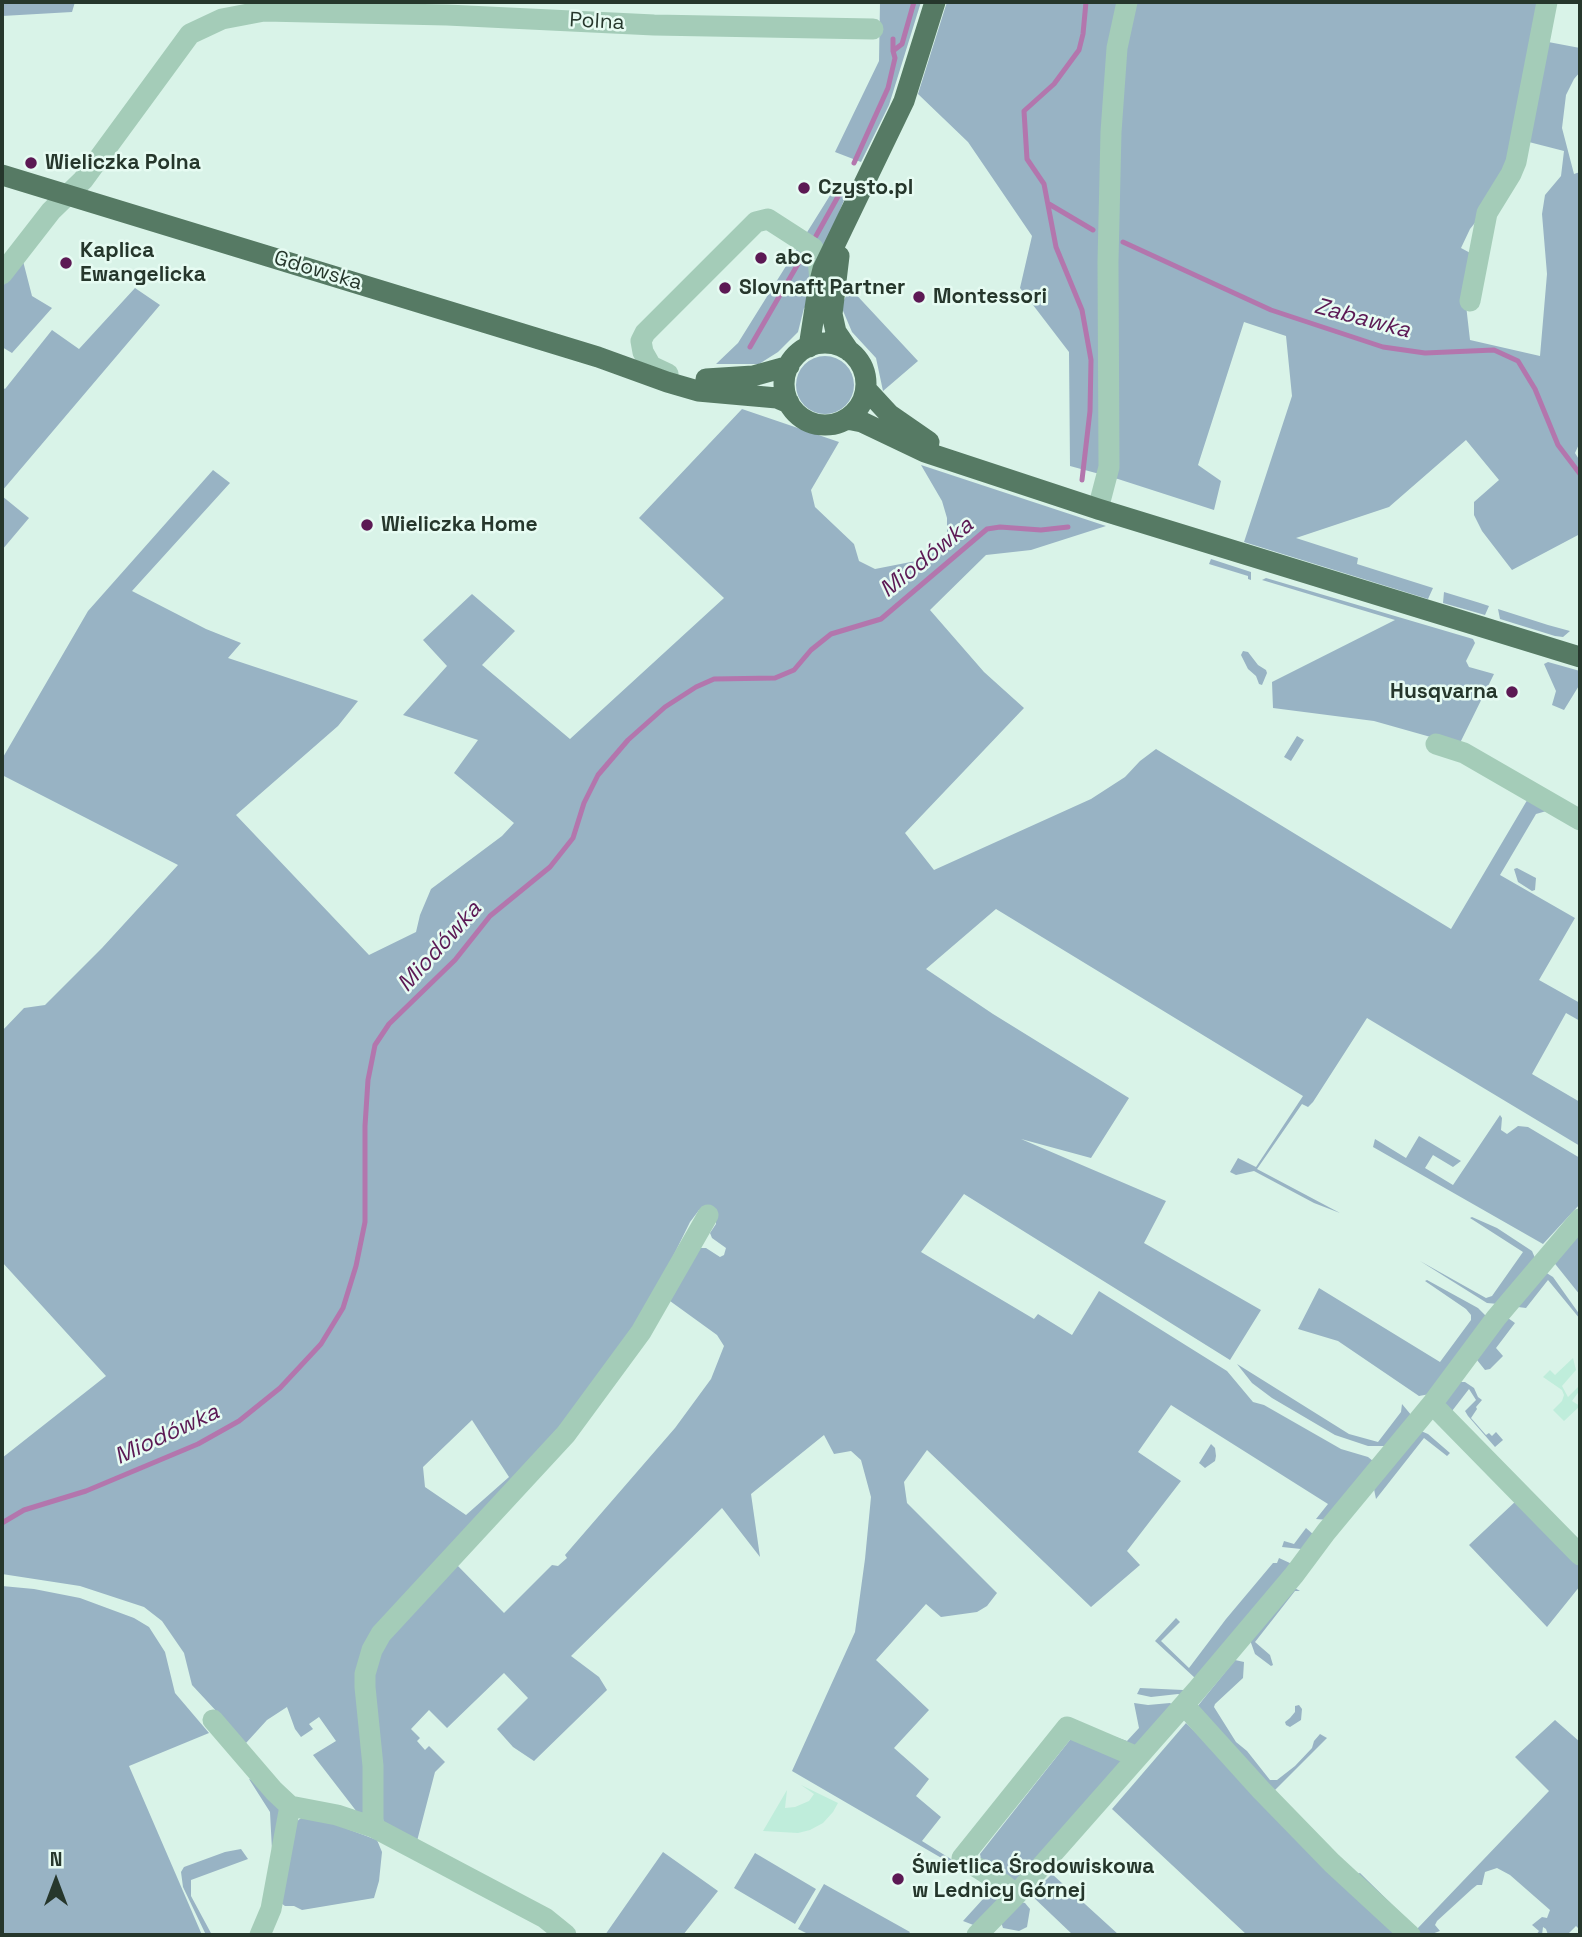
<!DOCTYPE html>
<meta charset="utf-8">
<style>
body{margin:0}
#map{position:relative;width:1582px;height:1937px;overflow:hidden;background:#d9f3e8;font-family:"Space Grotesk",sans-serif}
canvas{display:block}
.frame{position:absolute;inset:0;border:4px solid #26372c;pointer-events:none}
.north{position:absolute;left:21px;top:1846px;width:70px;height:70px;-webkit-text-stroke:5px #e6fbf2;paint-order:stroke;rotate:0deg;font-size:19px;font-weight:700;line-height:28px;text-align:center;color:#26372c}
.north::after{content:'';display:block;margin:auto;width:24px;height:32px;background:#26372c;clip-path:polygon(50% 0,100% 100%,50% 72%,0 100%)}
</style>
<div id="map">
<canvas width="1582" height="1937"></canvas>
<div class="frame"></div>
<div class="north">N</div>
</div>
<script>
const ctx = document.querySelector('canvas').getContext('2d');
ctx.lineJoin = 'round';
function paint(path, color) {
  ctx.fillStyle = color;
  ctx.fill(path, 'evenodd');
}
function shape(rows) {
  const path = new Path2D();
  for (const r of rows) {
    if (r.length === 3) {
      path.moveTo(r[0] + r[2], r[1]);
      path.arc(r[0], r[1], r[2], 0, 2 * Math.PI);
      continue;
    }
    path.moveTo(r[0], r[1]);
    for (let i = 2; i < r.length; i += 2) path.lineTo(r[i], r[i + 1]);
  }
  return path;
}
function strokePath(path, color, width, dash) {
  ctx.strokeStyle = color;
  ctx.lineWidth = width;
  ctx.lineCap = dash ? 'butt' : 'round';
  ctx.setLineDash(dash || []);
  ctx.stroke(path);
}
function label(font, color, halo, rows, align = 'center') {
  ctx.font = font + ' "Space Grotesk",sans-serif';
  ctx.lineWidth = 5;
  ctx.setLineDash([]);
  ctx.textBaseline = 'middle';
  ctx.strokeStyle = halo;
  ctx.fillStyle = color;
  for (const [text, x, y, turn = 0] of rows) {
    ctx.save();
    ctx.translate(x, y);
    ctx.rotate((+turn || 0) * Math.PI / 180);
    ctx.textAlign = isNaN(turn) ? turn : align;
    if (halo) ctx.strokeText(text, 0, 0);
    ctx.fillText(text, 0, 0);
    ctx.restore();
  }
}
paint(shape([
 [2,2,75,2,72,12,2,16],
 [880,2,921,2,889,105,861,162,835,152,879,61],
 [947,2,1120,2,1121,69,1132,2,1541,2,1510,158,1478,219,1470,229,1461,248,1474,255,1466,305,1470,340,1540,356,1547,274,1542,214,1545,195,1561,176,1564,151,1525,141,1543,41,1580,48,1580,72,1574,79,1566,95,1562,128,1574,174,1580,172,1580,442,1575,453,1580,461,1580,534,1512,570,1482,531,1474,515,1474,502,1499,480,1466,440,1389,507,1296,538,1358,558,1357,564,1433,588,1428,599,1244,542,1292,396,1286,336,1244,322,1198,465,1221,481,1214,510,1118,479,1070,466,1069,352,1020,288,1032,236,968,142,918,94],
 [839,181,849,188,817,266,808,306,804,308,798,332,778,352,759,364,716,364,738,343],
 [23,261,32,296,52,308,12,353,2,347,2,287],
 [135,288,160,305,2,491,2,387,5,389,52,330,79,349],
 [850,288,918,361,883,391,876,358,852,332,841,306],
 [825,385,29],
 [742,409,839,442,811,490,815,507,854,544,859,561,875,569,926,559,939,548,947,534,947,518,942,501,921,465,1106,526,1031,550,986,555,930,610,984,672,1024,708,905,833,934,870,1091,799,1125,777,1140,761,1156,749,1451,929,1529,797,1550,810,1536,814,1500,875,1575,918,1539,980,1580,1003,1580,1021,1566,1013,1532,1074,1580,1102,1580,1146,1367,1018,1313,1102,1308,1107,1302,1104,1257,1169,1340,1213,1314,1203,1254,1171,1236,1175,1230,1172,1238,1158,1256,1167,1303,1096,996,909,926,969,993,1014,1129,1098,1091,1158,1021,1139,1166,1201,1144,1243,1261,1310,1230,1360,964,1194,921,1252,1034,1319,1038,1314,1072,1335,1099,1291,1227,1371,1253,1402,1264,1405,1341,1449,1368,1457,1373,1461,1328,1520,1316,1519,1328,1504,1171,1405,1138,1452,1181,1481,1127,1551,1140,1565,1091,1607,927,1450,904,1482,907,1503,997,1593,987,1606,977,1612,941,1617,926,1604,876,1660,929,1710,894,1748,929,1779,916,1796,941,1817,922,1841,999,1889,1003,1896,976,1926,963,1921,993,1888,792,1771,855,1632,865,1559,871,1497,861,1460,851,1451,834,1454,824,1435,751,1494,760,1557,722,1508,571,1656,599,1677,607,1690,534,1761,513,1747,497,1729,528,1698,504,1673,447,1728,429,1710,411,1729,420,1738,417,1741,425,1750,429,1746,445,1762,435,1772,417,1841,384,1828,370,1691,380,1646,456,1564,504,1613,552,1565,558,1566,567,1558,565,1555,675,1428,711,1379,724,1346,717,1335,670,1301,699,1248,706,1248,720,1257,724,1255,726,1248,712,1238,710,1233,716,1224,716,1219,699,1210,690,1222,647,1309,602,1377,369,1646,371,1816,357,1812,313,1755,336,1741,319,1717,309,1724,313,1729,301,1737,295,1729,287,1707,267,1720,246,1743,192,1685,184,1653,162,1621,144,1607,80,1586,2,1574,2,1458,106,1376,2,1262,2,1031,24,1008,45,1005,102,948,178,865,2,775,2,759,88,611,213,470,230,483,132,591,206,629,241,643,228,658,358,701,338,726,236,815,369,955,416,932,420,915,431,889,502,836,514,823,454,773,478,740,403,715,447,666,423,640,472,594,515,631,482,665,570,739,724,598,639,518],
 [472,1420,509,1477,466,1515,425,1487,423,1467],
 [2,496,29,518,2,550],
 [1211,559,1251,572,1251,580,1248,579,1248,576,1209,564],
 [1266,578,1473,639,1475,643,1466,661,1469,667,1494,674,1459,745,1374,721,1273,708,1272,682,1395,620,1262,580],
 [1444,592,1480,603,1489,606,1485,615,1443,603],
 [1498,609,1548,625,1570,631,1563,637,1555,636,1500,619],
 [1243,651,1248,652,1258,665,1266,670,1267,673,1262,685,1259,684,1256,676,1248,669,1241,655],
 [1548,662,1580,671,1580,684,1564,710,1552,705,1556,691,1544,664],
 [1297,736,1304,740,1291,761,1284,757],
 [1517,868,1536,878,1535,890,1532,891,1518,882,1514,869],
 [1500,1115,1502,1118,1501,1130,1507,1134,1518,1126,1528,1127,1580,1158,1580,1204,1543,1244,1373,1147,1375,1139,1406,1158,1419,1136,1461,1161,1453,1167,1433,1155,1425,1168,1453,1185],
 [1472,1217,1497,1228,1532,1251,1535,1258,1498,1304,1487,1303,1420,1261,1486,1298,1492,1296,1523,1252,1470,1218],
 [1580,1230,1580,1295,1552,1260],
 [1545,1272,1553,1277,1580,1315,1580,1319,1548,1280,1526,1308,1518,1307],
 [1427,1280,1478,1308,1488,1318,1430,1394,1419,1396,1338,1341,1298,1329,1319,1288,1440,1362,1471,1320,1471,1315,1466,1309,1425,1281],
 [1508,1318,1515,1323,1496,1348,1503,1356,1490,1369,1485,1370,1477,1360],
 [1237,1364,1349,1434,1378,1442,1401,1412,1402,1404,1412,1416,1390,1446,1368,1446,1335,1435,1272,1398,1252,1383],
 [1459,1382,1465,1382,1474,1388,1478,1397,1482,1400,1476,1407,1477,1409,1471,1418,1486,1435,1489,1433,1492,1436,1496,1432,1503,1440,1495,1447,1468,1416,1465,1411,1476,1400,1469,1389,1452,1411,1442,1403],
 [1421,1431,1428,1434,1450,1453,1447,1456,1424,1438,1376,1499,1374,1489],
 [1211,1444,1215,1448,1216,1456,1215,1461,1205,1468,1199,1463],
 [1517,1500,1580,1560,1580,1586,1547,1627,1469,1545],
 [1306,1528,1314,1535,1301,1549,1282,1547,1284,1541,1294,1544],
 [1279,1558,1292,1564,1195,1678,1155,1641,1176,1618,1180,1622,1161,1641,1189,1668,1226,1619,1273,1563,1277,1563],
 [2,1586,34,1589,80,1598,134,1618,149,1627,165,1652,175,1693,209,1733,129,1766,202,1935,2,1935],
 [1293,1587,1300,1591,1295,1591,1255,1642,1270,1655,1273,1665,1271,1666,1255,1654,1250,1640],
 [1235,1660,1244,1662,1243,1678,1215,1704,1214,1707,1236,1742,1247,1751,1270,1780,1277,1780,1295,1766,1312,1748,1314,1741,1320,1734,1327,1738,1274,1791,1197,1707],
 [1140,1688,1183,1690,1186,1693,1183,1696,1178,1694,1151,1697,1137,1694],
 [1134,1703,1148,1705,1170,1703,1175,1706,1140,1748,1082,1725,1127,1741,1139,1728],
 [1299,1705,1302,1709,1301,1720,1290,1727,1286,1725,1285,1722,1290,1718,1295,1712,1295,1706],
 [1555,1720,1580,1742,1580,1930,1576,1926,1567,1935,1548,1935,1546,1929,1543,1927,1542,1935,1536,1935,1539,1931,1532,1925,1542,1917,1547,1918,1550,1910,1510,1875,1497,1868,1485,1872,1482,1885,1477,1885,1472,1889,1437,1921,1435,1925,1440,1931,1429,1935,1415,1933,1357,1874,1360,1873,1417,1929,1549,1791,1515,1757],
 [1186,1723,1403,1935,1247,1935,1112,1809],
 [1073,1736,1119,1758,1124,1766,1016,1883,981,1859,980,1854],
 [249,1779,253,1780,281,1811,272,1850,270,1812],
 [310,1815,377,1840,382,1852,379,1881,374,1898,302,1910,294,1906,285,1906,278,1901,295,1823,301,1818],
 [241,1849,248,1859,191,1880,191,1896,212,1935,206,1935,183,1887,181,1872,184,1867,225,1852],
 [663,1852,718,1891,683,1935,605,1935],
 [755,1853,816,1889,795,1924,734,1888],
 [1052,1874,1119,1935,1073,1935,1031,1895],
 [824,1884,910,1932,908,1935,810,1935,798,1929],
 [1020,1902,1025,1903,1030,1909,1027,1927,1019,1931,1003,1928,1001,1922]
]), '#98b3c4');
paint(shape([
 [1573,1358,1576,1370,1562,1386,1568,1397,1580,1385,1580,1390,1572,1401,1580,1406,1564,1421,1553,1410,1562,1401,1564,1395,1562,1390,1543,1377,1550,1370,1555,1375],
 [801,1785,838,1803,833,1812,823,1823,810,1830,798,1833,763,1831,787,1790,785,1808,795,1807,809,1801,814,1794]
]), '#bfeddb');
strokePath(shape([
 [893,39,893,51],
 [854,163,888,88,895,58,893,51,902,44,914,2],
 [1049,204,1093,230],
 [816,236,845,184],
 [1123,242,1271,310,1383,347,1425,353,1494,350,1518,361,1535,389,1558,445,1580,474],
 [750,347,802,257],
 [1082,480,1090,411,1091,360,1082,310,1056,247,1044,184,1027,159,1024,111,1054,84,1079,50,1083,34,1086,2],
 [2,1523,24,1510,86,1491,198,1444,239,1421,280,1388,321,1344,343,1308,356,1266,365,1222,365,1126,368,1080,375,1045,389,1024,455,960,490,916,550,867,573,838,584,803,598,775,628,740,665,707,696,687,714,679,775,678,794,670,811,650,831,634,881,619,987,529,1000,527,1041,530,1068,527]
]), '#b376ad', 5);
strokePath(shape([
 [2,274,51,211,83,180,190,34,222,19,264,11,447,15,654,25,873,29],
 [1470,301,1487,213,1511,174,1516,162,1547,2],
 [668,374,651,366,643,352,641,341,645,333,756,222,768,219,813,248,818,258,820,282],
 [1098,509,1109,467,1108,262,1111,132,1117,48,1127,2],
 [1436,744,1464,753,1580,820],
 [1432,1404,1580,1555],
 [1184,1705,1261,1790,1332,1863,1410,1935],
 [213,1720,274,1791,290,1806,337,1815,373,1827,545,1918,566,1935],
 [373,1827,373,1766,365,1687,365,1674,372,1650,381,1634,566,1434,641,1332,708,1215],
 [1016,1895,1003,1884,962,1858,1067,1727,1137,1757],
 [260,1935,271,1909,290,1806],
 [977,1935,1016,1895,1197,1690,1294,1575,1326,1532,1432,1404,1496,1318,1580,1219]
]), '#a4ccb8', 21);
strokePath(shape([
 [2,175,598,357,667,382,698,391,777,398,789,403],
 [839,256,832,314,836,332,849,351],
 [825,384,41],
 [809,347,818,289,823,269,904,101,935,2],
 [706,379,753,376,789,366],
 [866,389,890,415,929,442],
 [847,419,862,422,925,452,1098,509,1580,657]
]), '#567a64', 21);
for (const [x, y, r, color] of [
 [31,163,7,"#5c1954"],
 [804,188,7,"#5c1954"],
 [761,258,7,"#5c1954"],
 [66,263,7,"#5c1954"],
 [725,288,7,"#5c1954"],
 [919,297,7,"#5c1954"],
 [367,525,7,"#5c1954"],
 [1512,692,7,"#5c1954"],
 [898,1879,7,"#5c1954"]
]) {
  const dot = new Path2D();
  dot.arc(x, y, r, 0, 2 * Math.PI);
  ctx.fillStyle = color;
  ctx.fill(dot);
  strokePath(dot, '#e6fbf2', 2.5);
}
label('21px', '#26372c', '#e6fbf2', [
 ["Polna",597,22,3],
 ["Gdowska",318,271,17]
]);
label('bold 21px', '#26372c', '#e6fbf2', [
 ["Wieliczka Polna",45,163],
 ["Czysto.pl",818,188],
 ["Kaplica",80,251],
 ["Ewangelicka",80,275],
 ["abc",775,258],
 ["Slovnaft Partner",739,288],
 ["Montessori",933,297],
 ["Wieliczka Home",381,525],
 ["Husqvarna",1498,692,"right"],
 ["Świetlica Środowiskowa",912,1867],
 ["w Lednicy Górnej",912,1891]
], 'left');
label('italic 23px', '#5c1954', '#e6fbf2', [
 ["Zabawka",1362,319,15],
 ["Miodówka",927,558,-39],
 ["Miodówka",440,947,-48],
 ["Miodówka",167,1435,-25]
]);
</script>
